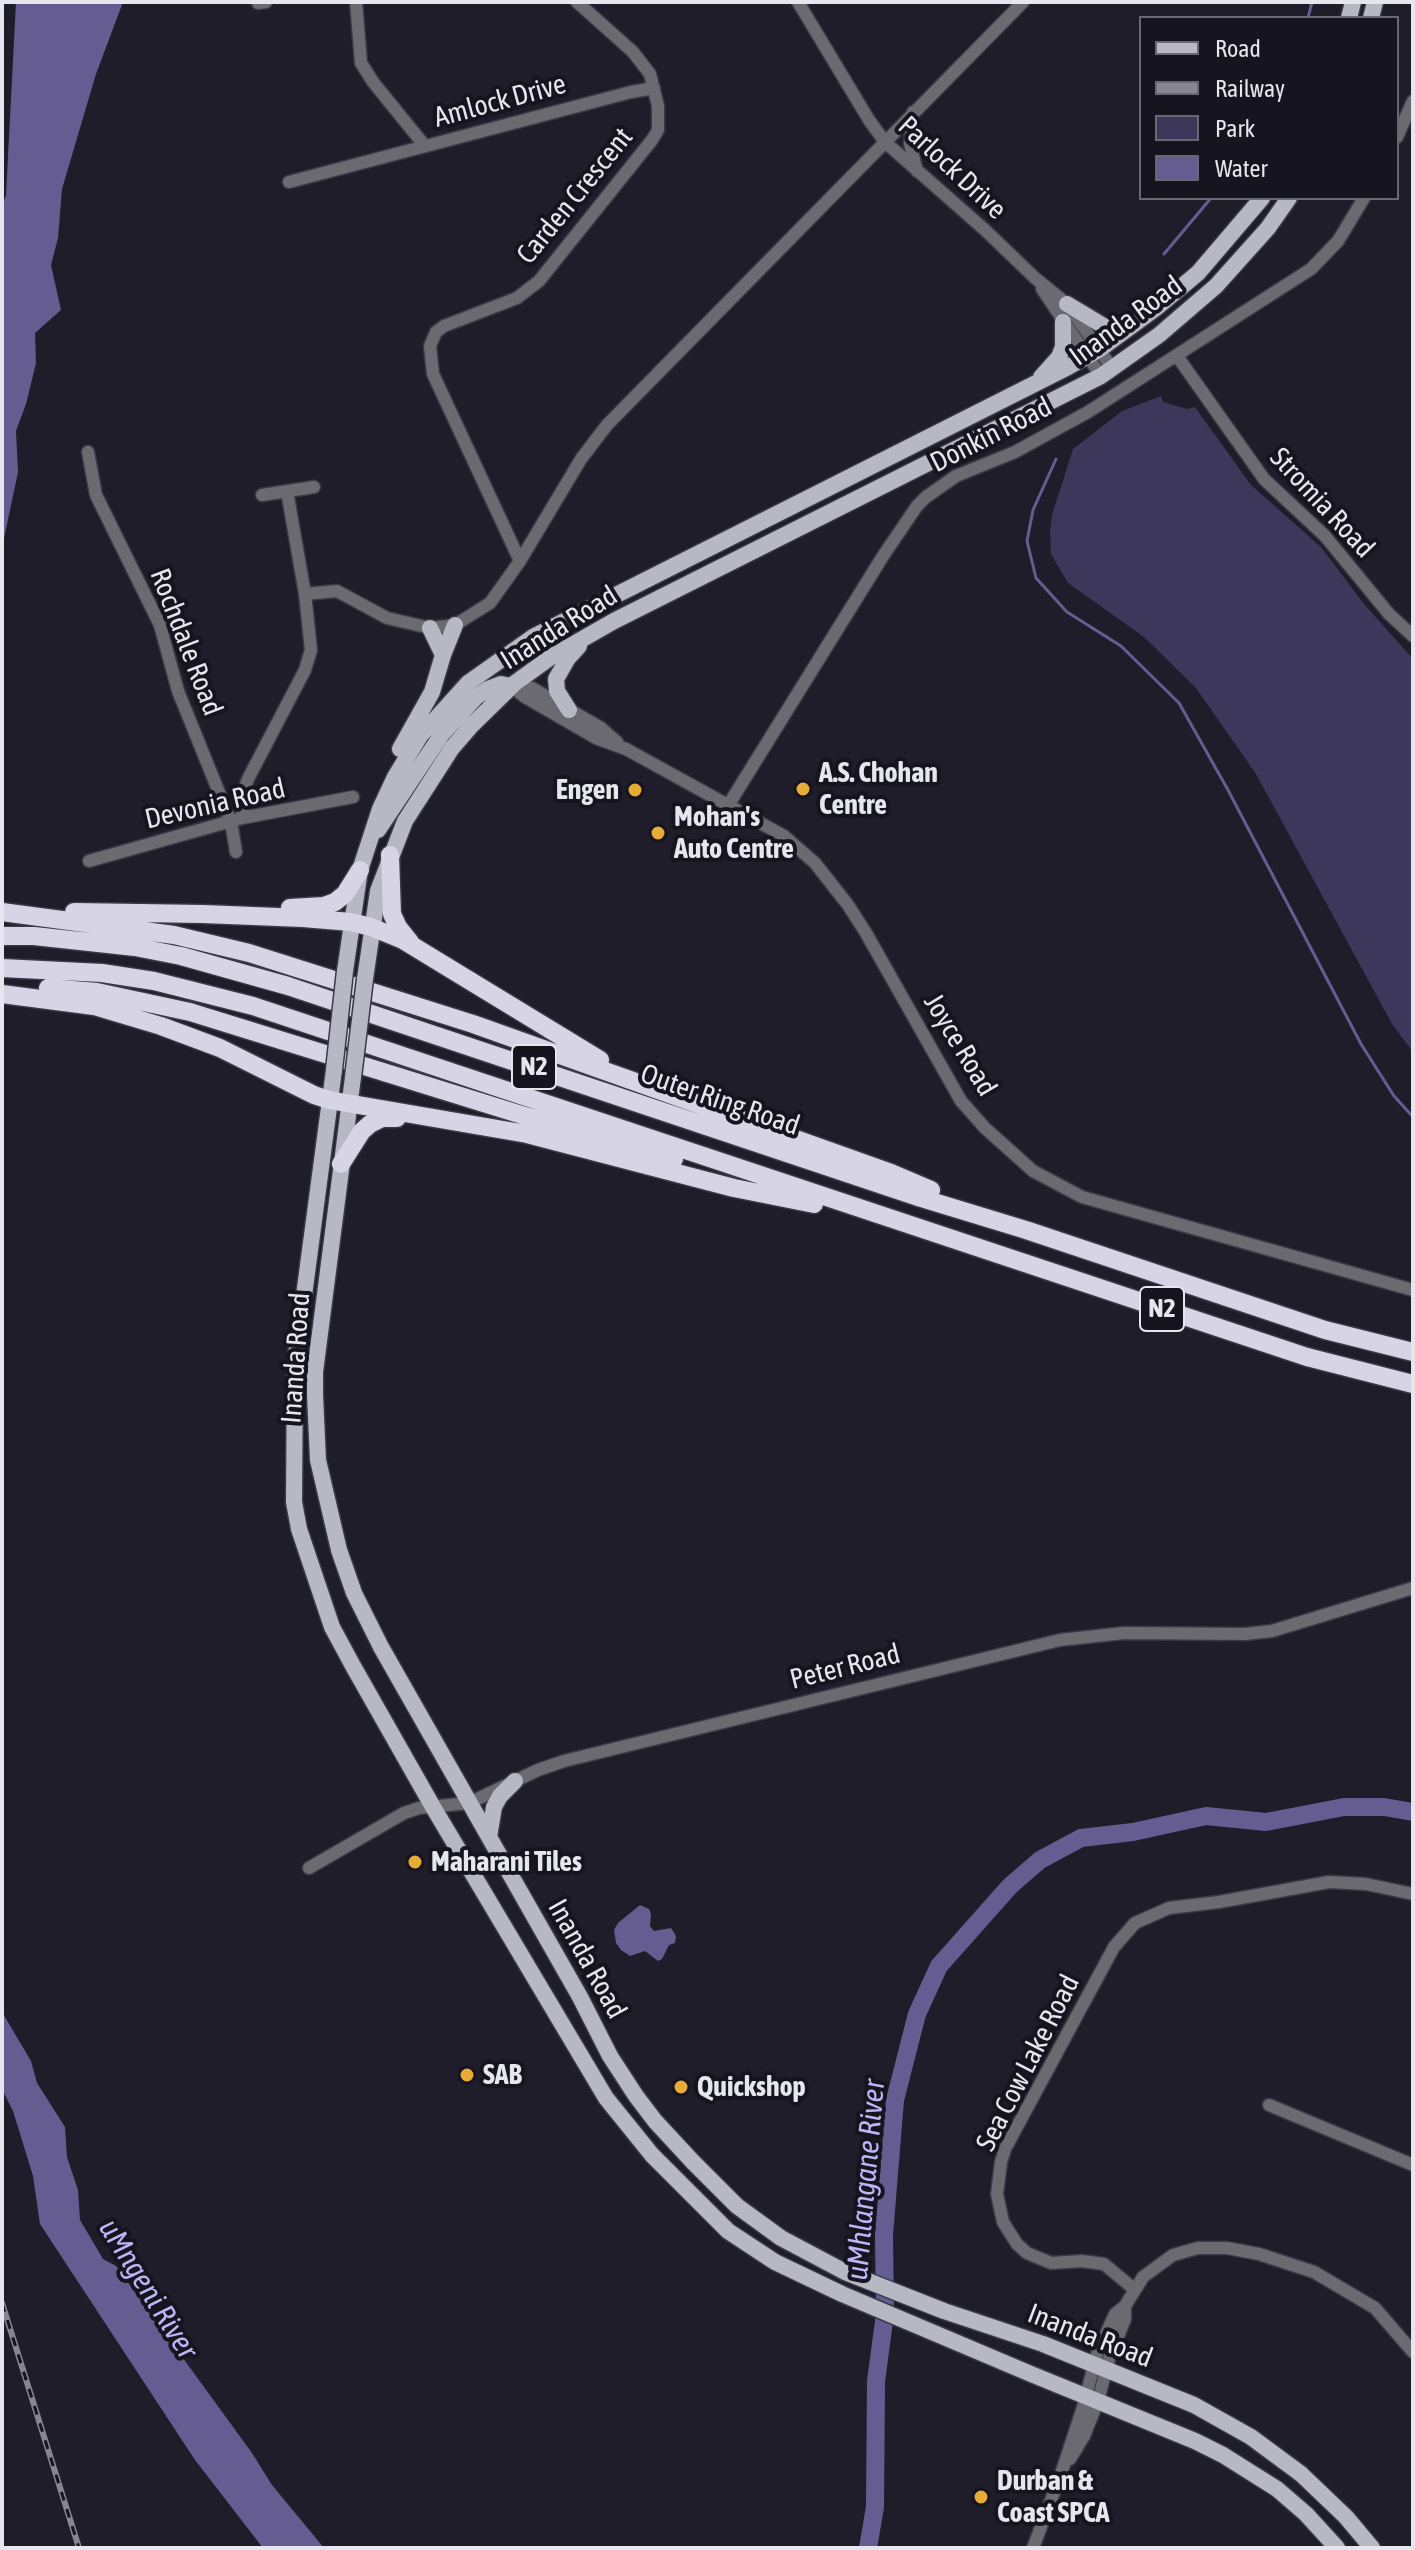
<!DOCTYPE html>
<style>
body{margin:0}
#map{position:relative;width:1415px;height:2550px;overflow:hidden;background:#1f1d29;font-family:"Asap Condensed",sans-serif}
canvas{display:block}
.frame{position:absolute;inset:0;border:4px solid #e6e6ee;pointer-events:none}
.legend{position:absolute;left:1139px;top:16px;width:260px;height:184px;box-sizing:border-box;background:#16141f;border:2px solid #696872;margin:0;padding:10px 14px;list-style:none;font-size:24px;color:#e6e6ee}
.legend li{display:flex;align-items:center;gap:16px;height:40px}
.legend b{width:40px;border:2px solid #696872}
</style>
<div id="map">
<canvas width="1415" height="2550"></canvas>
<div class="frame"></div>
<ul class="legend">
<li><b style="height:10px;background:#b8b7c4"></b>Road</li>
<li><b style="height:10px;background:#878690"></b>Railway</li>
<li><b style="height:22px;background:#3d375b"></b>Park</li>
<li><b style="height:22px;background:#655d91"></b>Water</li>
</ul>
</div>
<script>
const ctx = document.querySelector('canvas').getContext('2d');
ctx.lineJoin = 'round';
function paint(path, color) {
  ctx.fillStyle = color;
  ctx.fill(path, 'evenodd');
}
function shape(rows) {
  const path = new Path2D();
  for (const r of rows) {
    path.moveTo(r[0], r[1]);
    for (let i = 2; i < r.length; i += 2) path.lineTo(r[i], r[i + 1]);
  }
  return path;
}
function strokePath(path, color, width, dash) {
  ctx.strokeStyle = color;
  ctx.lineWidth = width;
  ctx.lineCap = dash ? 'butt' : 'round';
  ctx.setLineDash(dash || []);
  ctx.stroke(path);
}
function label(font, color, halo, rows, align = 'center') {
  ctx.font = font + ' "Asap Condensed",sans-serif';
  ctx.lineWidth = 8;
  ctx.setLineDash([]);
  ctx.textBaseline = 'middle';
  ctx.strokeStyle = halo;
  ctx.fillStyle = color;
  for (const [text, x, y, turn = 0] of rows) {
    ctx.save();
    ctx.translate(x, y);
    ctx.rotate((+turn || 0) * Math.PI / 180);
    ctx.textAlign = isNaN(turn) ? turn : align;
    if (halo) ctx.strokeText(text, 0, 0);
    ctx.fillText(text, 0, 0);
    ctx.restore();
  }
}
paint(shape([
 [1161,396,1163,402,1187,409,1195,407,1251,485,1321,547,1364,604,1413,659,1413,1052,1392,1024,1256,774,1196,688,1144,637,1068,583,1051,554,1050,530,1052,515,1073,449,1122,411]
]), '#3d375b');
paint(shape([
 [16,2,123,2,96,74,62,189,58,238,51,265,61,310,35,333,36,363,26,404,16,431,18,472,2,548,2,207,6,195],
 [640,1905,649,1909,651,1914,650,1926,654,1931,671,1928,676,1936,675,1943,669,1945,662,1959,658,1961,645,1951,630,1956,621,1950,616,1943,614,1930,618,1923],
 [2,2012,31,2061,37,2083,65,2127,67,2157,78,2190,80,2220,103,2259,116,2266,252,2453,272,2485,324,2548,263,2548,195,2460,40,2224,33,2176,13,2111,2,2089]
]), '#655d91');
strokePath(shape([
 [1308,18,1312,2],
 [1164,254,1211,198],
 [1056,459,1033,510,1027,541,1036,578,1067,612,1121,646,1179,703,1228,790,1361,1044,1394,1096,1413,1117]
]), '#655d91', 3);
strokePath(shape([
 [868,2548,875,2507,876,2381,885,2314,884,2235,895,2100,917,2014,939,1966,1010,1886,1040,1860,1081,1838,1133,1832,1206,1816,1266,1822,1344,1807,1384,1807,1413,1812]
]), '#655d91', 18);
const minor = shape([
 [356,2,361,63,373,82,425,146],
 [798,2,869,120,885,142,985,230,1035,278,1067,304,1112,368],
 [258,3,266,2],
 [913,112,910,144,917,171],
 [1397,137,1413,101],
 [289,182,631,92,654,88],
 [1042,289,1101,376],
 [1177,356,1264,479,1325,536,1389,614,1413,636],
 [88,452,96,495,160,625,178,691,231,822,236,852],
 [262,495,314,487],
 [520,561,433,374,430,346,436,332,444,326,517,298,539,281,652,140,658,130,658,106,650,74,633,52,577,2],
 [305,594,337,591,387,618,430,628,455,625,490,603,520,561,581,459,607,425,1023,2],
 [511,686,525,697,596,738,626,749,784,836,815,863,848,905,866,933,961,1101,985,1128,1033,1171,1082,1197,1413,1290],
 [511,686,532,688,601,728,617,742],
 [729,804,883,556,917,506,926,497,956,476,1015,452,1088,412,1311,269,1338,241,1364,198],
 [242,818,244,789,249,777,305,670,311,650,305,594,287,491],
 [89,861,242,818,353,797],
 [309,1868,404,1813,419,1808,469,1803,538,1770,564,1761,1060,1640,1124,1633,1245,1634,1272,1631,1413,1588],
 [1269,2105,1413,2165],
 [1134,2289,1104,2264,1082,2261,1051,2263,1027,2253,1017,2244,1003,2222,997,2194,1001,2162,1005,2149,1114,1947,1135,1923,1169,1908,1219,1902,1329,1882,1366,1884,1413,1894],
 [1070,2459,1084,2436,1098,2401,1109,2359,1125,2319,1125,2306],
 [1033,2548,1062,2471,1083,2407,1097,2354,1115,2314,1125,2306,1143,2277,1173,2255,1198,2248,1227,2248,1259,2254,1314,2272,1375,2308,1413,2352]
]);
const major = shape([
 [1349,18,1353,2],
 [1371,18,1375,2],
 [1067,304,1107,328,1130,324],
 [1041,377,1059,357,1063,347,1063,322],
 [430,628,443,655],
 [569,710,557,691,556,679,568,658,579,646],
 [400,749,432,692,443,655,455,625],
 [378,830,442,734,476,697,488,689,501,684,511,686],
 [345,971,360,870,380,809,395,777,420,736,468,683,533,637,1068,367,1100,349,1156,308,1198,273,1262,198],
 [365,979,378,891,405,821,452,748,471,726,515,683,551,657,614,621,1101,376,1159,335,1216,286,1268,228,1289,198],
 [334,1070,295,1363,294,1502,299,1529,332,1627,353,1666,433,1807,606,2098,652,2155,728,2231,775,2262,842,2294,1031,2374,1195,2441,1223,2455,1277,2489,1306,2514,1337,2548],
 [353,1077,315,1372,315,1395,318,1460,339,1550,354,1593,381,1647,580,1997,610,2056,636,2096,655,2121,693,2162,737,2206,781,2238,845,2272,944,2311,1043,2344,1194,2405,1251,2437,1301,2474,1346,2517,1372,2548],
 [489,1837,494,1807,500,1796,515,1781]
]);
const highway = shape([
 [390,855,392,914,398,927,410,942],
 [290,908,324,906,335,902,345,894,360,870],
 [2,912,174,935,249,953,473,1024,891,1173,931,1190],
 [74,912,203,914,303,918,351,922,371,927,403,940,600,1060],
 [2,936,34,936,135,947,181,956,288,986,921,1198,1026,1230,1325,1330,1413,1352],
 [2,968,102,973,154,981,253,1006,1307,1357,1413,1384],
 [48,988,97,992,190,1012,522,1115,674,1159],
 [2,994,94,1006,161,1026,220,1048,314,1095,329,1100,527,1134,734,1188,814,1204],
 [341,1164,362,1131,370,1124,382,1118,397,1118]
]);
strokePath(minor, '#3b3945', 15);
strokePath(major, '#3b3945', 19);
strokePath(highway, '#3b3945', 21);
strokePath(minor, '#6b6a70', 12);
strokePath(major, '#b8b7c4', 16);
strokePath(highway, '#d7d5e5', 18);
const rail = shape([
 [2,2303,79,2548]
]);
strokePath(rail, '#878690', 6);
strokePath(rail, '#16141f', 3, [9]);
const majorBridge = shape([
 [334,1070,345,971],
 [353,1077,365,979]
]);
strokePath(majorBridge, '#3b3945', 19, []);
strokePath(majorBridge, '#b8b7c4', 16);
for (const [x, y, r, color] of [
 [803,789,8,"#e7ac36"],
 [635,790,8,"#e7ac36"],
 [658,833,8,"#e7ac36"],
 [415,1862,8,"#e7ac36"],
 [467,2075,8,"#e7ac36"],
 [681,2087,8,"#e7ac36"],
 [981,2497,8,"#e7ac36"]
]) {
  const dot = new Path2D();
  dot.arc(x, y, r, 0, 2 * Math.PI);
  ctx.fillStyle = color;
  ctx.fill(dot);
  strokePath(dot, '#16141f', 3);
}
for (const [x, y, w] of [
 [534,1067,44],
 [1162,1309,44]
]) {
  const box = new Path2D();
  box.roundRect(x - w / 2, y - 22, w, 44, 6);
  ctx.fillStyle = '#16141f';
  ctx.fill(box);
  strokePath(box, '#e6e6ee', 2);
}
label('bold 26px', '#e6e6ee', null, [
 ["N2",534,1067],
 ["N2",1162,1309]
]);
label('28px', '#e6e6ee', '#16141f', [
 ["Amlock Drive",500,101,-15],
 ["Parlock Drive",952,168,43],
 ["Carden Crescent",575,196,-51],
 ["Inanda Road",1126,321,-36],
 ["Donkin Road",991,435,-27],
 ["Stromia Road",1322,503,47],
 ["Inanda Road",559,628,-32],
 ["Rochdale Road",186,642,69],
 ["Devonia Road",215,804,-13],
 ["Joyce Road",960,1045,59],
 ["Outer Ring Road",720,1100,19],
 ["Inanda Road",296,1358,-86],
 ["Peter Road",845,1667,-14],
 ["Inanda Road",587,1959,61],
 ["Sea Cow Lake Road",1028,2063,-63],
 ["Inanda Road",1090,2336,21]
]);
label('bold 28px', '#e6e6ee', '#16141f', [
 ["A.S. Chohan",819,773],
 ["Centre",819,805],
 ["Engen",619,790,"right"],
 ["Mohan's",674,817],
 ["Auto Centre",674,849],
 ["Maharani Tiles",431,1862],
 ["SAB",483,2075],
 ["Quickshop",697,2087],
 ["Durban &",997,2481],
 ["Coast SPCA",997,2513]
], 'left');
label('italic 30px', '#bdb5f5', '#16141f', [
 ["uMhlangane River",866,2180,-85],
 ["uMngeni River",148,2289,58]
]);
</script>
